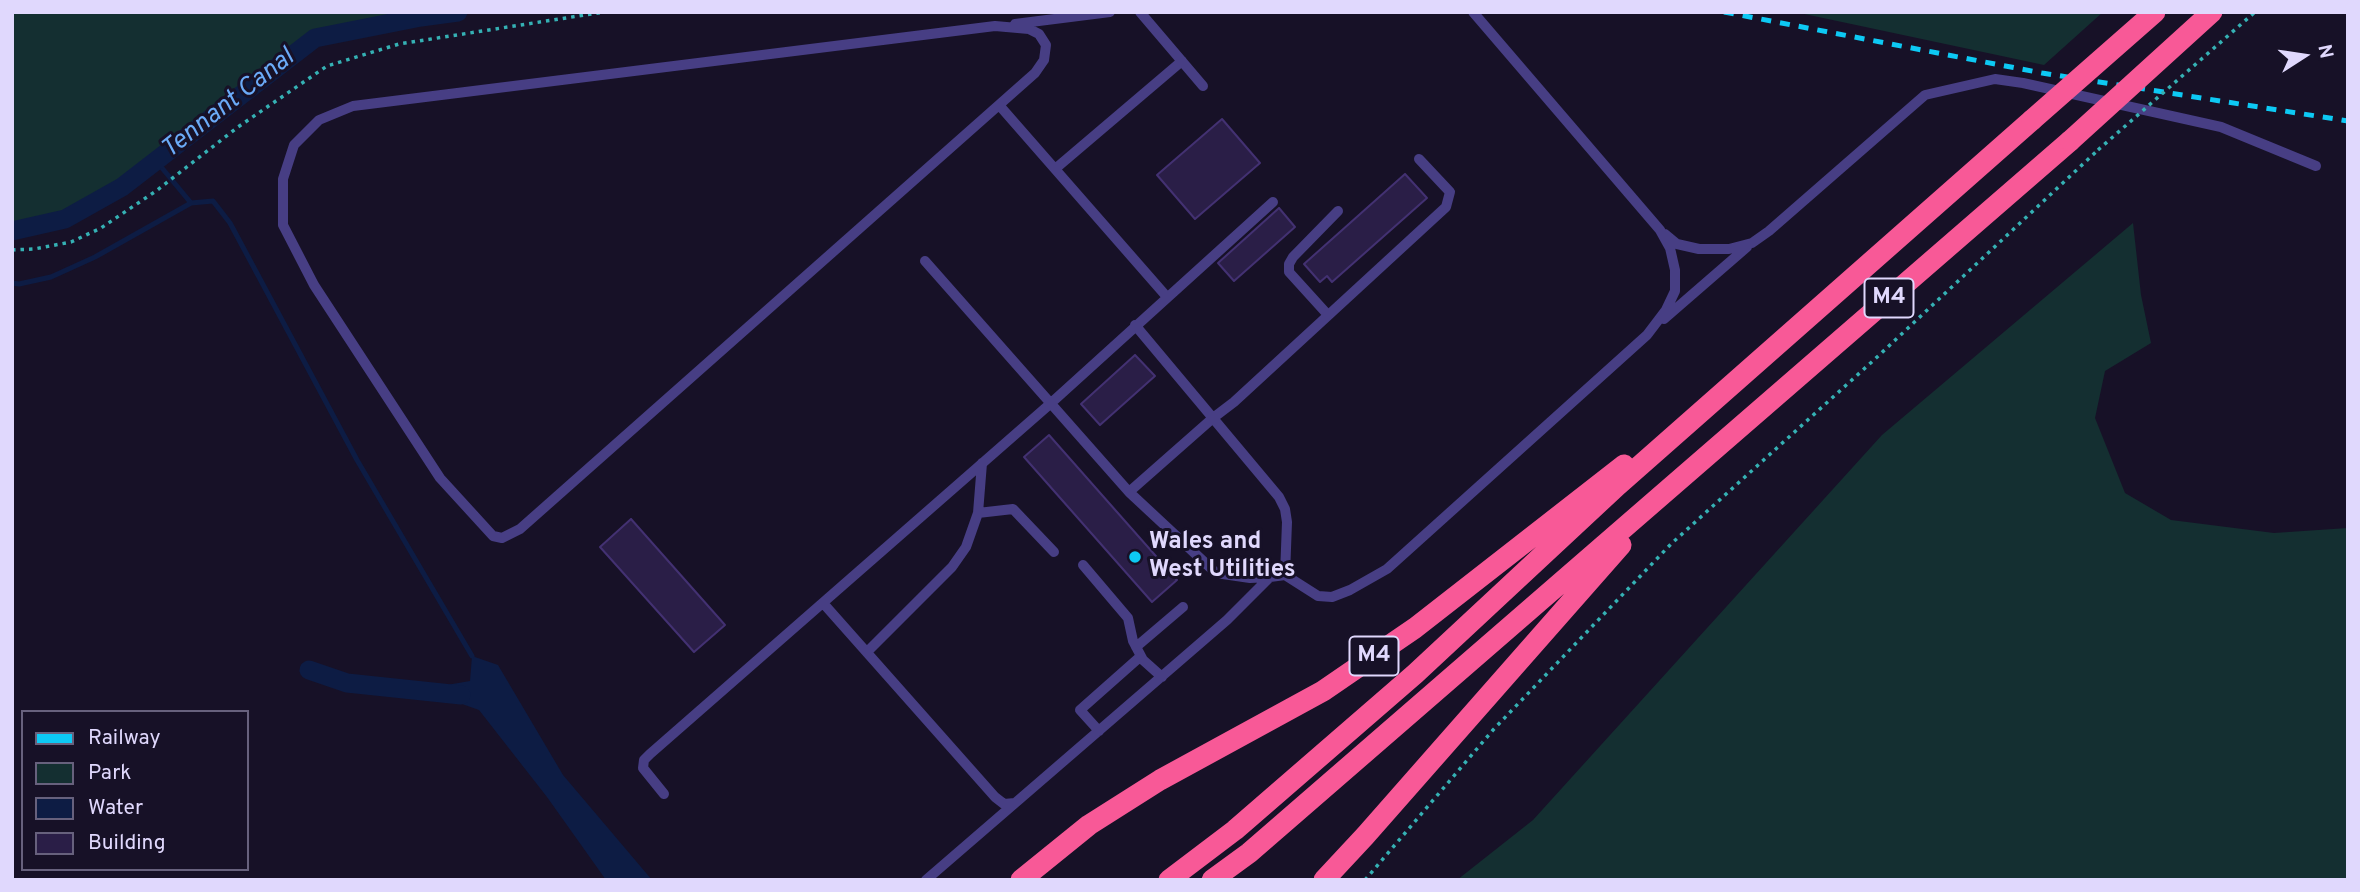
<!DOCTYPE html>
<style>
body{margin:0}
#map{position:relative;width:2360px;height:892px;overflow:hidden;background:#171127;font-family:Overpass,sans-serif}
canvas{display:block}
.frame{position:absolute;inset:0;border:14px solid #e0d8fd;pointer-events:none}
.legend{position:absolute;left:21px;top:710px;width:228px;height:161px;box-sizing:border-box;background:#171127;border:2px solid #67617d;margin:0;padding:9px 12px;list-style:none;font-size:21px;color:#e0d8fd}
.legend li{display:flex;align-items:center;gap:14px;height:35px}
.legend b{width:35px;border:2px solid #67617d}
.north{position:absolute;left:2269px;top:21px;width:70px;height:70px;-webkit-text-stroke:5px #171127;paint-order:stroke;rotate:78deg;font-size:19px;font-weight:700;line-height:28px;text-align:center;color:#e0d8fd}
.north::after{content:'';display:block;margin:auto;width:24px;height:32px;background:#e0d8fd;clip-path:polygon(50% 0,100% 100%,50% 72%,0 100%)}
</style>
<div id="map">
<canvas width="2360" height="892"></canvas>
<div class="frame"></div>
<ul class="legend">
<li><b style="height:9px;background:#0dc9f4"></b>Railway</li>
<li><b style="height:19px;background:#142f31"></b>Park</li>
<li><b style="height:19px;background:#0d1c44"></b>Water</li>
<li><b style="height:19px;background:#2a1e47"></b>Building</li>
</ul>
<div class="north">N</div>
</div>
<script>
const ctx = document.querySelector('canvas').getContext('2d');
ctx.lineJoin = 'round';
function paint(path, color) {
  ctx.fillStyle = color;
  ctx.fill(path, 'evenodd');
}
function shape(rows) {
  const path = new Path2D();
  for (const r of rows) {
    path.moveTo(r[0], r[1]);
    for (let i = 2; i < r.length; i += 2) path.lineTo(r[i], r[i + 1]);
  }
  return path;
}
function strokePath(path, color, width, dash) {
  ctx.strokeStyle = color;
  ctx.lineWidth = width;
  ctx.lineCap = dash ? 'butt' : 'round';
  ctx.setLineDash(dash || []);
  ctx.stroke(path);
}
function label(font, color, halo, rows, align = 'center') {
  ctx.font = font + ' Overpass,sans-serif';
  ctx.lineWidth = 6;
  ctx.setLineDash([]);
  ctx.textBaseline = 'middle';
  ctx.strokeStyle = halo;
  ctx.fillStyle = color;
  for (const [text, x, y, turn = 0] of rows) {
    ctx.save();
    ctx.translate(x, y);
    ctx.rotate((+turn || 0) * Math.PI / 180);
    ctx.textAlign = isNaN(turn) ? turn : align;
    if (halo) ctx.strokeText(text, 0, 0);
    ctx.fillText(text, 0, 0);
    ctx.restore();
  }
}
paint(shape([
 [12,12,458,12,421,17,314,38,122,187,65,219,17,232,12,231],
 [1795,12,2103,12,2044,65],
 [2133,223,2141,295,2151,343,2105,371,2095,418,2125,493,2171,520,2274,533,2348,528,2348,880,1457,880,1533,820,1882,435]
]), '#142f31');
paint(shape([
 [472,656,498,665,563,775,652,880,606,880,547,797,479,710,451,700,439,701,436,692,441,686,470,681]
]), '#0d1c44');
strokePath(shape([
 [157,162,191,203],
 [12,283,19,284,51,277,95,257,191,203,213,201,230,223,357,460,472,656]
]), '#0d1c44', 5);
strokePath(shape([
 [12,231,65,219,122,187,315,38,421,17,458,12],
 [309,670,347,683,461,695]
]), '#0d1c44', 19);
const building = shape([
 [1222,119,1260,163,1195,219,1157,175,1222,119],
 [1405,174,1427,198,1332,282,1327,276,1320,282,1304,264,1405,174],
 [1279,208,1295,227,1234,281,1218,263,1279,208],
 [1135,355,1155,376,1100,425,1081,404,1135,355],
 [1049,435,1177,580,1152,602,1024,457,1049,435],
 [631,519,725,625,694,652,600,547,631,519]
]);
paint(building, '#2a1e47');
strokePath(building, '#433172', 2);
strokePath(shape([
 [12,250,34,249,71,242,101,228,156,191,238,127,327,66,399,44,604,12],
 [1365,880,1493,730,1671,544,1875,359,2098,150]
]), '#35b1b4', 3.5, [3.5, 5]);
strokePath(shape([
 [1140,12,1203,86],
 [1015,24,1110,12],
 [995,26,1029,29,1039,34,1046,45,1044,60,1035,73,520,529,502,538,493,536,440,478,314,285,283,225,283,179,294,145,319,120,353,106,995,26],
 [999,105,1167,297],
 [1055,169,1182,61],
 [1665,234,1677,244,1699,249,1729,249,1752,243,1769,231,1925,95,1995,79,2023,83,2221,127,2316,166],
 [925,261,1129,492,1216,573,1250,578,1270,577],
 [1328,315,1289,272,1289,264,1293,257,1338,211],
 [1664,319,1747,247],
 [1135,325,1279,497,1285,509,1287,522,1285,575],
 [1129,492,1213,418,1234,402,1446,207,1450,192,1419,159],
 [978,513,1013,509,1054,552],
 [1083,565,1128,618,1133,641,1143,660,1162,677],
 [823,603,995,797,1004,804,1015,803],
 [1136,647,1183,607],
 [867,652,952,567,966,547,978,513,982,463],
 [1099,731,1080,710,1141,656],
 [664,794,643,768,644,760,650,754,1050,404,1273,202],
 [926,880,1227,620,1270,577,1285,575,1318,596,1332,597,1350,590,1387,569,1647,335,1666,310,1675,291,1675,270,1670,248,1660,230,1473,12]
]), '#473e84', 10);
strokePath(shape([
 [1021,880,1089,825,1160,780,1323,691,1358,667,1415,628,1624,465],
 [1169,880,1235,830,1415,674,1618,485,2032,120],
 [1212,880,1249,853,2070,141],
 [1324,880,1365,836,1621,545]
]), '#f85997', 21);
strokePath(shape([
 [1724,12,2042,73,2348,121]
]), '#0dc9f4', 5, [10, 9]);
strokePath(shape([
 [2098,150,2255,12]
]), '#35b1b4', 3.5, [3.5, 5]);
strokePath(shape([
 [2032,120,2155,12],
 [2070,141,2212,12]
]), '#f85997', 21);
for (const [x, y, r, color] of [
 [1135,557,7,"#0dc9f4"]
]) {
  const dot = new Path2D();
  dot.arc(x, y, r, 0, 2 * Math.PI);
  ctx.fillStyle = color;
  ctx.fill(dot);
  strokePath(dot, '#171127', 2.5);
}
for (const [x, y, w] of [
 [1889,298,49],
 [1374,656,49]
]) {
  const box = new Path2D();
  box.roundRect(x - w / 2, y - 19.5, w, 39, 5);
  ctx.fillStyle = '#171127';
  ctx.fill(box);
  strokePath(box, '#e0d8fd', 2);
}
label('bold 23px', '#e0d8fd', null, [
 ["M4",1889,298],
 ["M4",1374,656]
]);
label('bold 24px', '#e0d8fd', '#171127', [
 ["Wales and",1149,543],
 ["West Utilities",1149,571]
], 'left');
label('italic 26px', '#6babf8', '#171127', [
 ["Tennant Canal",229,105,-38]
]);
</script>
